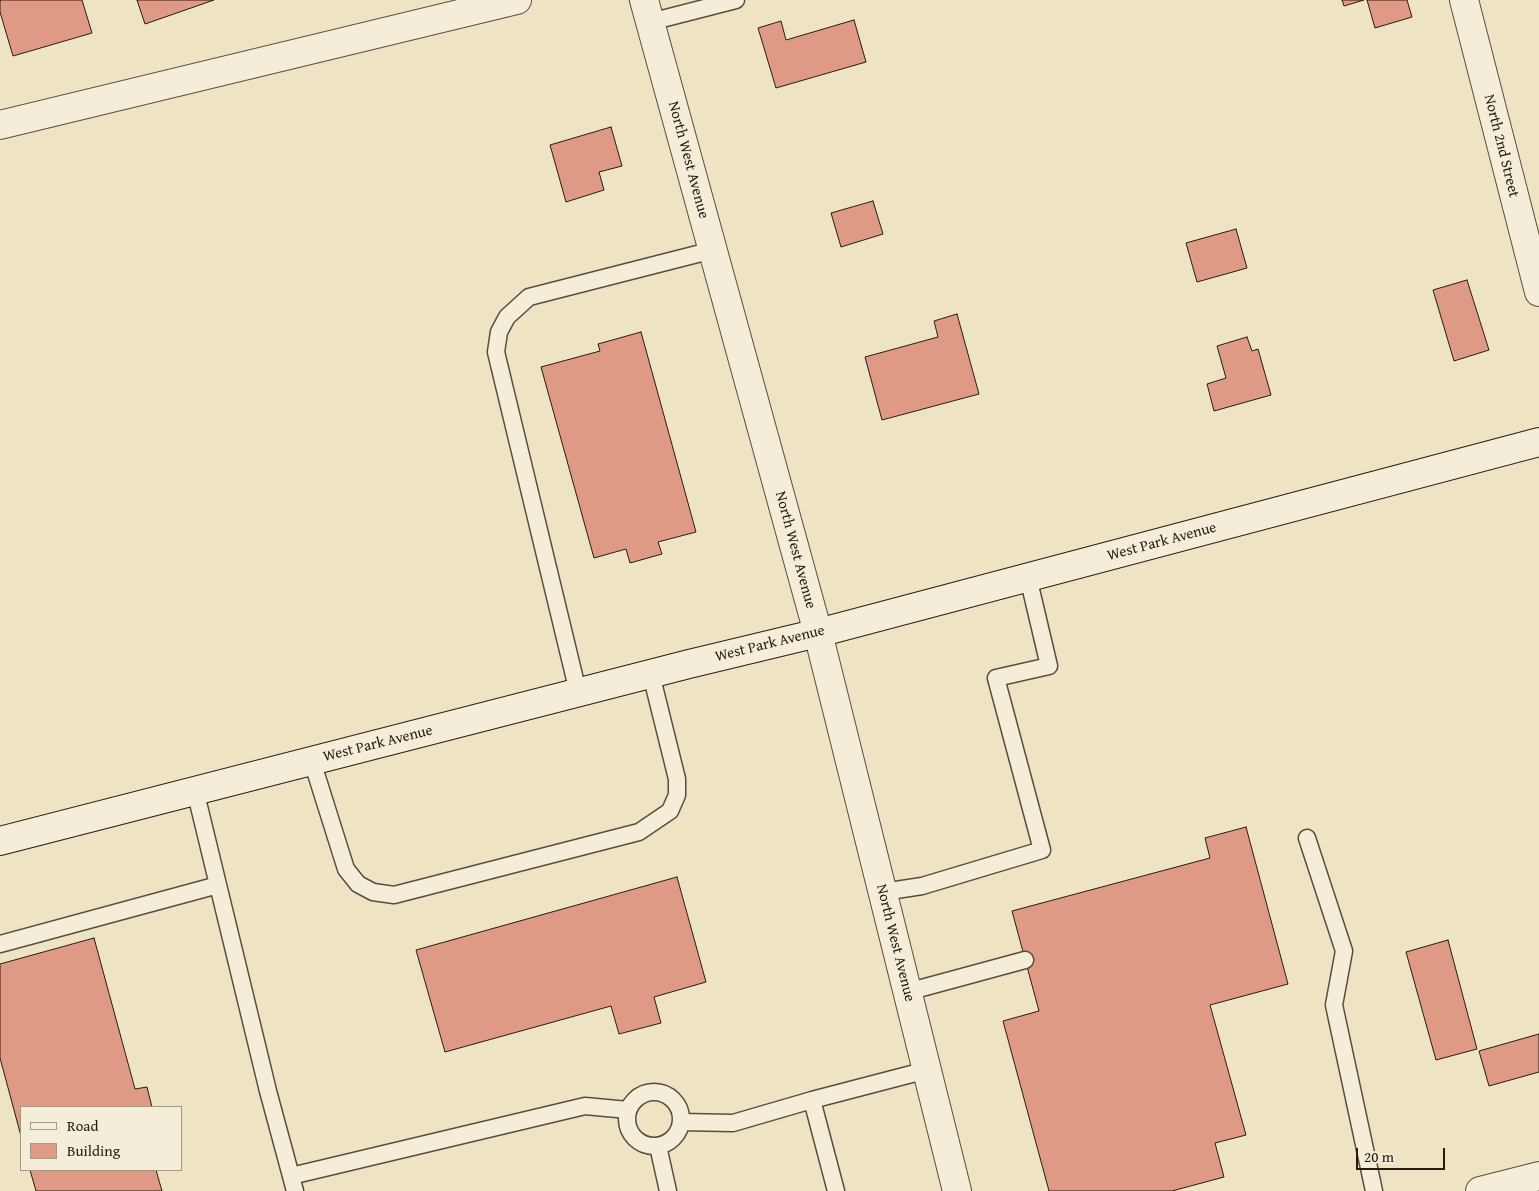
<!DOCTYPE html>
<style>
body{margin:0}
#map{position:relative;width:1539px;height:1191px;overflow:hidden;background:#eee4c3;font-family:"Gentium Book Plus",serif}
canvas{display:block}
.legend{position:absolute;left:20px;top:1106px;width:162px;height:65px;box-sizing:border-box;background:#f4edd8;border:1px solid #a2998a;margin:0;padding:6px 9px;list-style:none;font-size:15px;color:#281b14}
.legend li{display:flex;align-items:center;gap:10px;height:25px}
.legend b{width:25px;border:1px solid #a2998a}
.scale{position:absolute;left:1356px;top:1148px;width:89px;height:22px;box-sizing:border-box;border:2px solid #281b14;border-top:0;padding-left:6px;font-size:15px;line-height:18px;white-space:nowrap;color:#281b14;-webkit-text-stroke:4px #f4edd8;paint-order:stroke}
</style>
<div id="map">
<canvas width="1539" height="1191"></canvas>
<ul class="legend">
<li><b style="height:6px;background:#f4edd8"></b>Road</li>
<li><b style="height:14px;background:#de9a85"></b>Building</li>
</ul>
<div class="scale">20 m</div>
</div>
<script>
const ctx = document.querySelector('canvas').getContext('2d');
ctx.lineJoin = 'round';
function paint(path, color) {
  ctx.fillStyle = color;
  ctx.fill(path, 'evenodd');
}
function shape(rows) {
  const path = new Path2D();
  for (const r of rows) {
    if (r.length === 3) {
      path.moveTo(r[0] + r[2], r[1]);
      path.arc(r[0], r[1], r[2], 0, 2 * Math.PI);
      continue;
    }
    path.moveTo(r[0], r[1]);
    for (let i = 2; i < r.length; i += 2) path.lineTo(r[i], r[i + 1]);
  }
  return path;
}
function strokePath(path, color, width, dash) {
  ctx.strokeStyle = color;
  ctx.lineWidth = width;
  ctx.lineCap = dash ? 'butt' : 'round';
  ctx.setLineDash(dash || []);
  ctx.stroke(path);
}
function label(font, color, halo, rows, align = 'center') {
  ctx.font = font + ' "Gentium Book Plus",serif';
  ctx.lineWidth = 4;
  ctx.setLineDash([]);
  ctx.textBaseline = 'middle';
  ctx.strokeStyle = halo;
  ctx.fillStyle = color;
  for (const [text, x, y, turn = 0] of rows) {
    ctx.save();
    ctx.translate(x, y);
    ctx.rotate((+turn || 0) * Math.PI / 180);
    ctx.textAlign = isNaN(turn) ? turn : align;
    if (halo) ctx.strokeText(text, 0, 0);
    ctx.fillText(text, 0, 0);
    ctx.restore();
  }
}
const building = shape([
 [0,0,82,0,92,33,13,56,0,12,0,0],
 [137,0,214,0,145,24,137,0],
 [1342,0,1364,0,1344,6,1342,0],
 [1367,0,1407,0,1412,17,1375,28,1367,0],
 [854,20,866,62,776,88,758,28,781,21,786,40,854,20],
 [611,127,622,166,599,172,604,190,566,202,550,145,611,127],
 [873,201,883,234,841,247,831,213,873,201],
 [1236,229,1247,268,1197,282,1186,243,1236,229],
 [1467,280,1489,350,1454,361,1433,290,1467,280],
 [957,314,979,394,882,420,865,357,938,337,934,321,957,314],
 [641,332,696,532,658,542,662,554,630,563,626,549,594,558,541,367,600,351,598,344,641,332],
 [1247,337,1252,351,1258,349,1271,395,1214,411,1207,384,1226,378,1217,346,1247,337],
 [1246,827,1288,984,1210,1005,1246,1135,1215,1143,1224,1177,1172,1191,1049,1191,1003,1021,1039,1011,1012,911,1210,858,1205,838,1246,827],
 [677,877,706,982,654,997,661,1023,619,1034,611,1006,445,1052,416,950,677,877],
 [94,938,135,1089,147,1087,152,1107,21,1107,21,1136,0,1058,0,964,94,938],
 [1448,940,1477,1049,1436,1060,1406,952,1448,940],
 [1539,1034,1539,1072,1489,1086,1479,1051,1539,1034],
 [30,1170,156,1170,162,1191,36,1191,30,1170]
]);
paint(building, '#de9a85');
strokePath(building, '#281b14', 1);
const lane = shape([
 [650,22,736,0],
 [578,692,496,352,499,332,507,317,529,297,713,250],
 [312,761,346,869,358,884,373,892,394,895,639,832,670,811,677,795,677,779,651,674],
 [195,790,268,1091,295,1191],
 [1307,838,1344,951,1334,1005,1374,1191],
 [883,892,922,886,1042,850,996,678,1049,666,1028,577],
 [0,944,218,885],
 [907,992,1025,960],
 [654,1119,27],
 [681,1122,733,1123,812,1100],
 [658,1146,668,1191],
 [291,1176,585,1106,628,1110],
 [836,1191,812,1100,927,1070]
]);
const street = shape([
 [644,0,818,633,957,1191],
 [1464,0,1539,292],
 [0,125,517,0],
 [1480,1191,1539,1176]
]);
const secondary = shape([
 [0,841,689,664,818,633,1539,442]
]);
strokePath(lane, '#5a4d40', 19);
strokePath(street, '#5a4d40', 30);
strokePath(secondary, '#281b14', 30);
strokePath(lane, '#f4edd8', 16);
strokePath(street, '#f4edd8', 28);
strokePath(secondary, '#f4edd8', 28);
label('15px', '#281b14', '#f4edd8', [
 ["North 2nd Street",1501,146,76],
 ["North West Avenue",688,160,75],
 ["West Park Avenue",1162,542,-15],
 ["North West Avenue",795,550,75],
 ["West Park Avenue",770,644,-14],
 ["West Park Avenue",378,744,-14],
 ["North West Avenue",895,943,76]
]);
</script>
